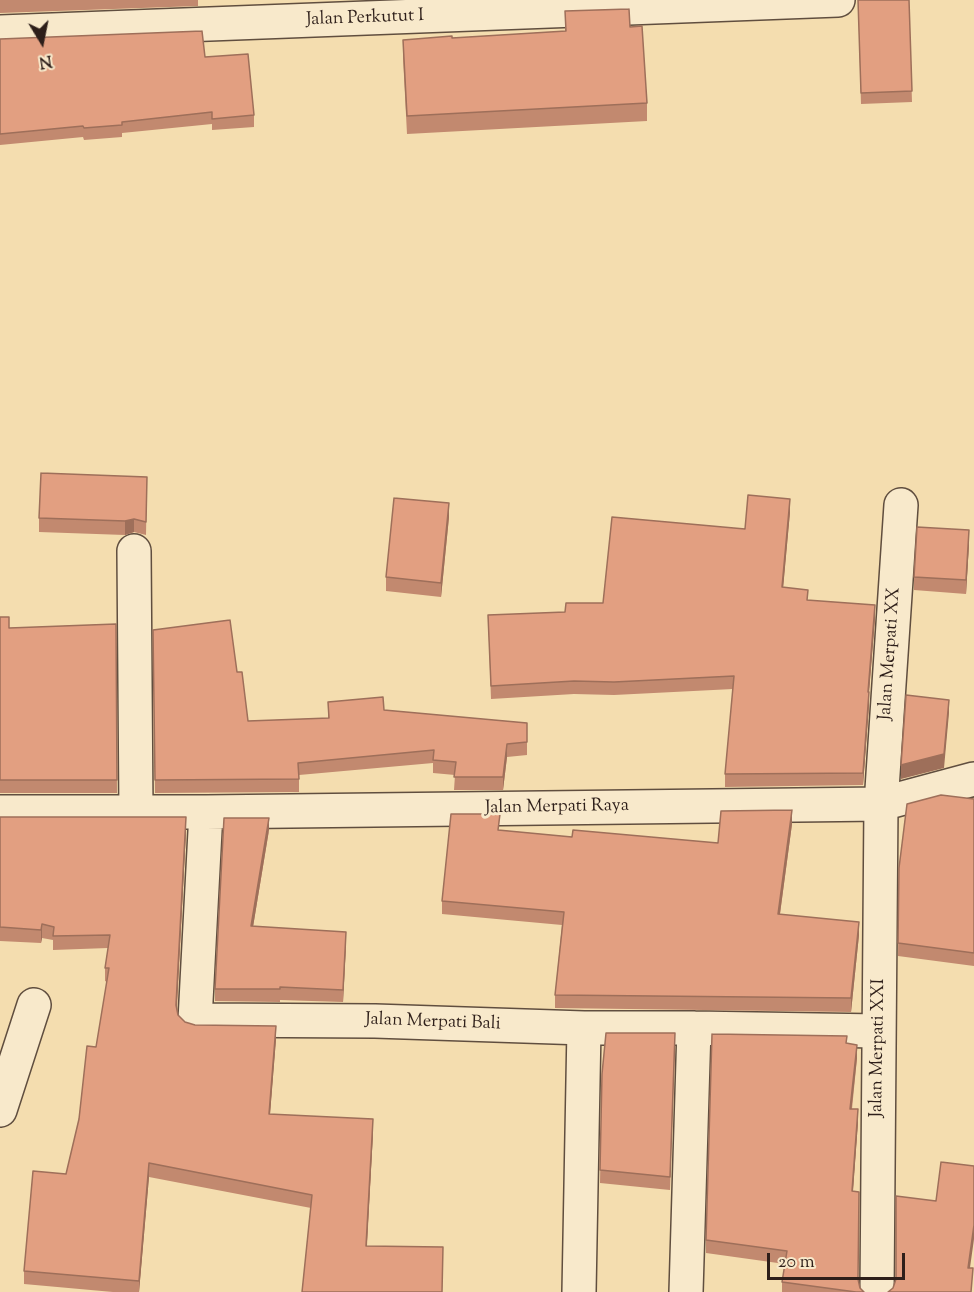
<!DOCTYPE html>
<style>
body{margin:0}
#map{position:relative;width:974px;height:1292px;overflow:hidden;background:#f4ddaf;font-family:"Sorts Mill Goudy",serif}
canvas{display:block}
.north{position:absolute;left:12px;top:12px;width:60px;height:60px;-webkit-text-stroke:4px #f8e9cb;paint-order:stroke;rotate:170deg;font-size:16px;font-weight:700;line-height:24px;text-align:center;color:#2e1f1a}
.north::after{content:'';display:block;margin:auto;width:21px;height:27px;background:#2e1f1a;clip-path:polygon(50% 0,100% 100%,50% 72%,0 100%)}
.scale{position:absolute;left:767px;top:1253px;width:138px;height:27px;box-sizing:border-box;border:3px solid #2e1f1a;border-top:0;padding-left:8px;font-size:18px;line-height:21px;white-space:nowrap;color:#2e1f1a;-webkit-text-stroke:4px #f8e9cb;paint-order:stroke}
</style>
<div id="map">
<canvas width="974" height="1292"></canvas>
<div class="north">N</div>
<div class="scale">20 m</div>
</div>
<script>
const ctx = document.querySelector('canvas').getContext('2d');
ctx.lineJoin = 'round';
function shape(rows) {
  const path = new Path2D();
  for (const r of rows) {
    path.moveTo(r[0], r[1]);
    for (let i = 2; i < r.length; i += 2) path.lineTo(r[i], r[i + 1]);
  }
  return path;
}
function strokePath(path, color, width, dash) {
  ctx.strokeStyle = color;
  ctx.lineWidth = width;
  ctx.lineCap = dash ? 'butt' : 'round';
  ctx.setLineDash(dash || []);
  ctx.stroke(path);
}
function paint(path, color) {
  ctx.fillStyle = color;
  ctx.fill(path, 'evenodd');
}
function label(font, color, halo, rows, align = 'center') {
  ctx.font = font + ' "Sorts Mill Goudy",serif';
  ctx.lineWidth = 6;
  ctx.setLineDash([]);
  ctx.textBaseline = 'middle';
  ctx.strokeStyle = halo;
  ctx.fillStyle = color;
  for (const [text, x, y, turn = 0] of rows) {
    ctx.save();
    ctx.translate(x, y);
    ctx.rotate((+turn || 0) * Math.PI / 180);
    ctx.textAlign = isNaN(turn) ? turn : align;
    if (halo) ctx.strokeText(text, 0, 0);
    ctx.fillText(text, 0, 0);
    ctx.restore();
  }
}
const minor = shape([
 [0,32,838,0],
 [134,551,136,812],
 [0,812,206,812,881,804,974,779],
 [206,812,195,1020,375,1021,584,1028,694,1028,879,1031],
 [0,1110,34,1005],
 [579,1292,584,1028],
 [686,1292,694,1028],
 [877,1292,881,804,901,505]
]);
strokePath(minor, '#604e3f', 36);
strokePath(minor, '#f8e9cb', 33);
paint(shape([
 [0,0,198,0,198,6,0,13],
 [858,0,909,0,912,102,861,104],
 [565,11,630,27,647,103,647,121,407,134,403,57,403,40,452,38,565,31],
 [0,39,205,57,254,115,254,127,212,130,212,124,122,133,122,137,84,140,83,137,0,145],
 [147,477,146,535,134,532,125,535,39,532,39,518],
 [790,512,783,588,808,600,875,618,869,692,869,705,863,785,725,787,725,774,733,689,614,695,574,694,491,699,488,615,565,612,603,603,745,529],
 [449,517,441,597,386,591,386,577],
 [969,544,966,594,914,590,914,577],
 [0,617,9,628,116,624,117,793,0,793],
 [153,630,237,672,248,721,328,718,328,702,384,710,527,723,527,755,507,757,503,790,454,790,455,775,433,773,433,763,299,775,299,792,155,793],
 [974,799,974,966,898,956,899,868],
 [0,817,186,831,177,1008,178,1015,185,1022,195,1025,276,1039,270,1114,373,1133,367,1246,302,1292,311,1208,149,1177,139,1292,113,1292,24,1284,24,1271,66,1174,96,1047,107,982,105,981,105,968,108,948,53,950,53,940,42,938,41,943,0,941],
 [792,824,780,914,859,935,851,1012,555,1008,555,995,562,925,442,914,442,901,499,830,572,837,718,843],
 [269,830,253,927,346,944,343,1002,280,1000,280,1002,215,1001,215,989],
 [847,1043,857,1058,852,1109,858,1122,853,1191,858,1279,860,1288,864,1292,782,1292,782,1282,785,1264,706,1253,706,1240],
 [675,1047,670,1190,600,1183,602,1074]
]), '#c2896f');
paint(shape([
 [790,499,790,512,782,600,782,587],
 [449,503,449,517,441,597,441,583],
 [134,519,134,532,125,535,125,521],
 [969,530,969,544,966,594,966,580],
 [875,605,875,618,868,705,868,692],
 [869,692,869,705,863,785,863,773],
 [949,700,949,713,944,768,901,779,901,765],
 [507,744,507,757,503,790,503,777],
 [792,810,792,824,778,928,778,914],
 [186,817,186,831,176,1019,176,1005],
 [269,818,269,830,251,939,251,926],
 [859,922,859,935,851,1012,851,998],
 [42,924,42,938,41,943,41,930],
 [346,932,346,944,343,1002,343,990],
 [276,1026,276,1039,269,1127,269,1114],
 [857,1045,857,1058,850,1122,850,1109],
 [858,1109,858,1122,852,1204,852,1191],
 [373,1119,373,1133,366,1259,366,1246],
 [149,1163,149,1177,139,1292,139,1281],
 [974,1225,974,1239,968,1282,968,1268]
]), '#9e6f5a');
const building = shape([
 [858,0,909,0,912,91,861,93,858,0],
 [629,9,630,27,642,26,647,103,407,116,403,40,452,36,452,38,566,31,565,11,629,9],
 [202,31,205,57,248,54,254,115,212,119,212,112,122,122,122,125,84,128,83,126,0,134,0,39,202,31],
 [41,473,147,477,146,522,134,519,125,521,39,518,41,473],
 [748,495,790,499,782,587,808,590,807,600,875,605,868,692,869,692,863,773,725,774,734,676,614,682,574,681,491,686,488,615,565,612,566,603,603,603,612,517,745,529,748,495],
 [394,498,449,503,441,583,386,577,394,498],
 [917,527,969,530,966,580,914,577,917,527],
 [0,617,9,617,9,628,116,624,117,780,0,780,0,617],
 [230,620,237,672,242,672,248,721,329,718,328,702,383,697,384,710,527,723,527,742,507,744,503,777,454,777,456,762,433,760,434,750,298,763,299,779,155,780,153,630,230,620],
 [906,695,949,700,944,754,901,765,906,695],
 [941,795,974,799,974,953,898,943,899,868,907,804,941,795],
 [792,810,778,914,859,922,851,998,555,995,564,912,442,901,451,814,500,814,498,830,572,837,573,830,718,843,721,811,792,810],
 [0,817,186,817,176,1005,178,1015,185,1022,195,1025,276,1026,269,1114,373,1119,366,1246,443,1247,442,1292,302,1292,312,1195,149,1163,139,1281,24,1271,33,1171,66,1174,79,1119,87,1046,96,1047,109,968,105,968,110,935,53,936,54,927,42,924,41,930,0,927,0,817],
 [224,818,269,818,251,926,346,932,343,990,280,987,280,989,215,989,224,818],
 [606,1033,675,1033,670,1177,600,1170,602,1074,606,1033],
 [712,1034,847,1036,846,1043,857,1045,850,1109,858,1109,852,1191,859,1192,858,1279,860,1288,864,1292,856,1292,782,1282,787,1251,706,1240,712,1034],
 [941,1162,974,1166,974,1225,968,1268,973,1268,971,1292,888,1292,893,1288,896,1279,896,1196,936,1201,941,1162]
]);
paint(building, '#e29f81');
strokePath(building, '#9e6f5a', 1.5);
label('18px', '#2e1f1a', '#f8e9cb', [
 ["Jalan Perkutut I",365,19,-2],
 ["Jalan Merpati XX",891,654,-86],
 ["Jalan Merpati Raya",557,808,-1],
 ["Jalan Merpati Bali",433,1023,2],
 ["Jalan Merpati XXI",879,1048,-89]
]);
</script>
